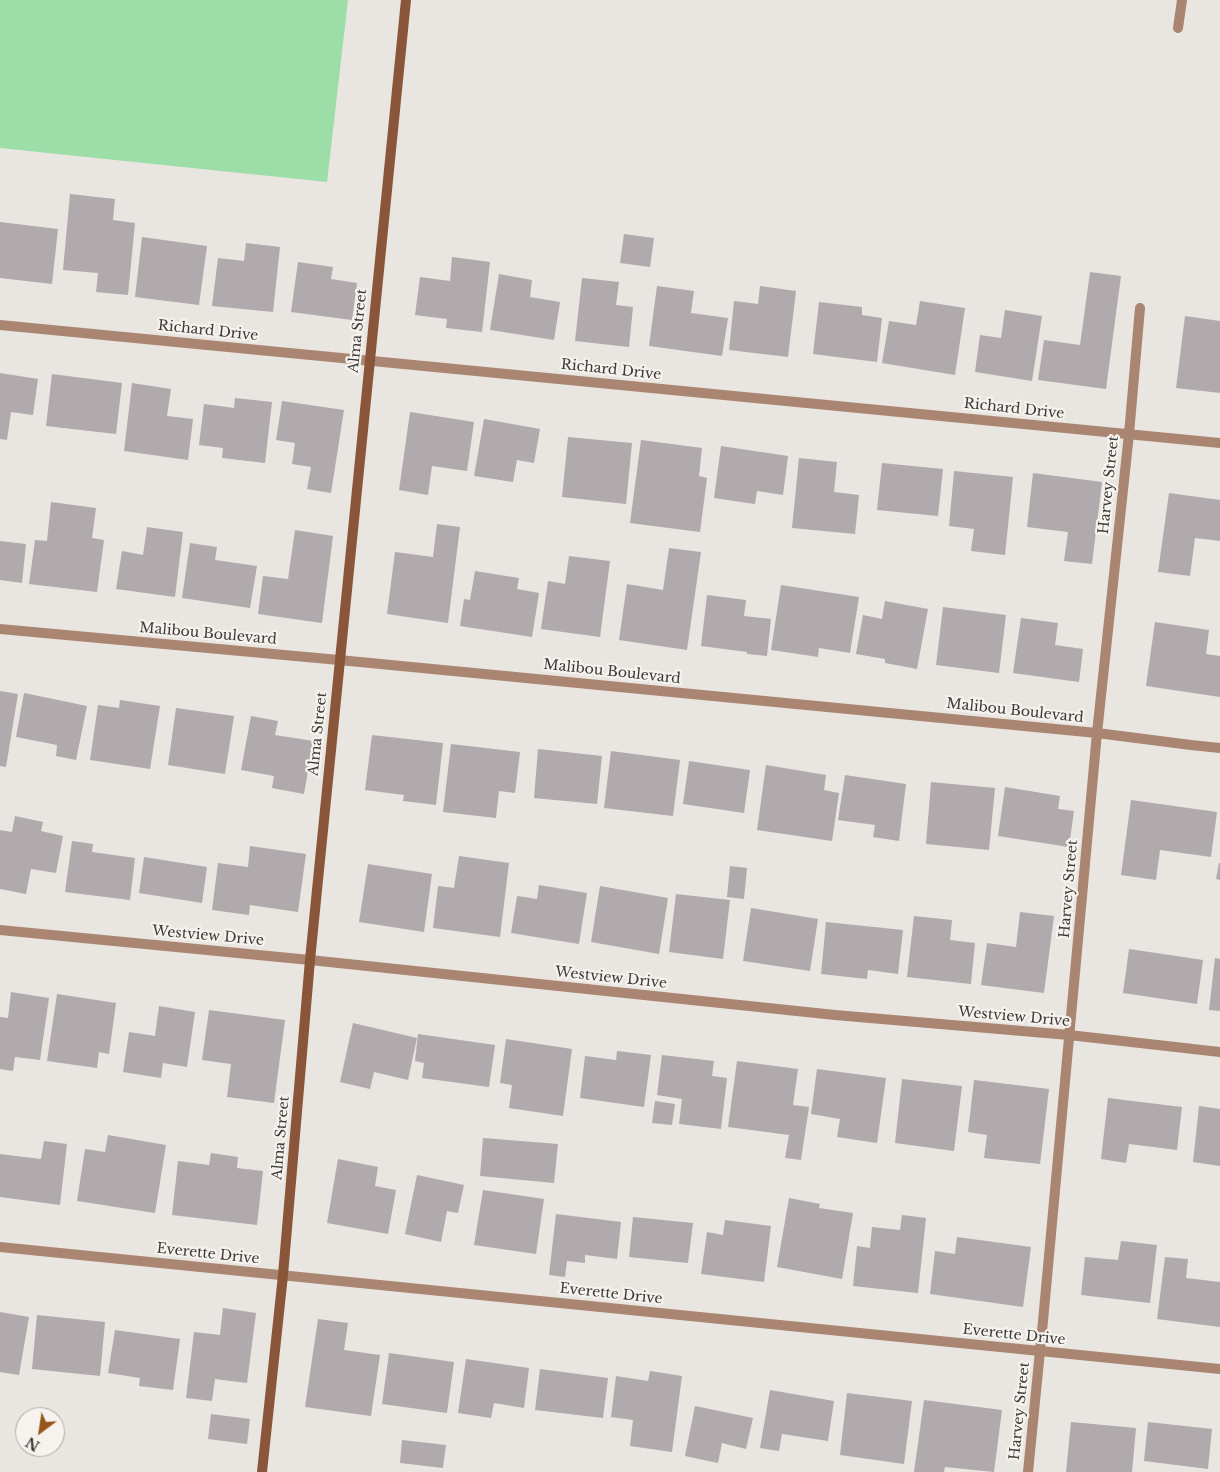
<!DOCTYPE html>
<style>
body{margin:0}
#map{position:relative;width:1220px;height:1472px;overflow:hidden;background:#e9e5e0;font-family:"Libre Baskerville",serif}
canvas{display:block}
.north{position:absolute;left:15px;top:1407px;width:50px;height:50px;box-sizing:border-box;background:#f6f2ed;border:1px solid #aca8a5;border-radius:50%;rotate:211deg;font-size:14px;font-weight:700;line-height:20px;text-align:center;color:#3c3a38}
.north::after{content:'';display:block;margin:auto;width:18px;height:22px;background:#945719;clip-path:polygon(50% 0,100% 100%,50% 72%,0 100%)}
</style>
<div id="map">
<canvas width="1220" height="1472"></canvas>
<div class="north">N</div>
</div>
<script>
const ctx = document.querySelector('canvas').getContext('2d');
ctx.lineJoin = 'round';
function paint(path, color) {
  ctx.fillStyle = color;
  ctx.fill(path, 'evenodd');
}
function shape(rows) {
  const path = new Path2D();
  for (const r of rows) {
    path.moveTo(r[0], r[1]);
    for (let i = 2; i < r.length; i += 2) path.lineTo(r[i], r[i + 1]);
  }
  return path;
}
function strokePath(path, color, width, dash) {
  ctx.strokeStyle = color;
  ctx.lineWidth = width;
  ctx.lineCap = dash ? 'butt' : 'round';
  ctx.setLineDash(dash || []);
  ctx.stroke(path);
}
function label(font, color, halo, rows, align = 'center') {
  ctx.font = font + ' "Libre Baskerville",serif';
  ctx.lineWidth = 4.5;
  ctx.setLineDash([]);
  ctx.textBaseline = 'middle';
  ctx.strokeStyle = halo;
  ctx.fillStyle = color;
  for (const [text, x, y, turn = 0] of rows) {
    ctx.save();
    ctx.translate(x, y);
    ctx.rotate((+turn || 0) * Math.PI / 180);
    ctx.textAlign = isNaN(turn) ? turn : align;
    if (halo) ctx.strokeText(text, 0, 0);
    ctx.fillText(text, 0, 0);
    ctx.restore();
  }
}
paint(shape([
 [0,0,348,0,327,182,0,148]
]), '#9ddda7');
paint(shape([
 [70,194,115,199,113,220,135,223,128,295,96,292,98,273,63,270],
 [0,222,58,229,52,284,0,278],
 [624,234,654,238,650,267,620,263],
 [142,237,207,246,199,305,135,297],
 [246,243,280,247,273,312,212,306,218,258,244,261],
 [452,257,490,262,482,332,446,328,447,319,415,315,420,277,450,281],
 [298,262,333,267,331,279,357,283,352,320,291,312],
 [1090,272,1121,276,1106,389,1038,380,1044,340,1080,345],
 [499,274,532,280,530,297,560,302,554,340,490,330],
 [582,278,619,282,616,305,633,307,629,347,575,341],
 [657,286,694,291,691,313,728,318,722,356,649,346],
 [760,286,796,291,788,357,729,350,734,301,758,304],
 [920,301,965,308,955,375,882,363,889,321,916,325],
 [819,302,862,307,862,315,882,318,877,362,813,354],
 [1005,310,1042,316,1032,381,975,372,980,335,1001,338],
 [1185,316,1220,321,1220,393,1176,388],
 [0,373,38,379,33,415,11,412,7,440,0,439],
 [52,374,122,383,116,434,46,426],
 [132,383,171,389,167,416,193,419,188,460,124,451],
 [235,398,272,402,265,463,222,458,223,448,199,445,204,404,234,408],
 [282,401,344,410,331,493,307,489,311,467,292,464,295,443,276,440],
 [410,412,474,422,467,471,432,466,428,495,399,490],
 [484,419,540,429,534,463,517,460,513,482,474,476],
 [568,437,632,443,626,504,562,497],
 [641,440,702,448,699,476,707,478,700,532,630,523],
 [721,446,788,456,783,495,757,491,755,504,714,498],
 [799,458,837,462,834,492,859,495,855,534,792,528],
 [882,463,943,469,938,516,877,510],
 [954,471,1013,477,1005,555,971,551,974,529,949,526],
 [1033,473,1102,482,1092,564,1064,561,1068,532,1027,527],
 [1169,493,1220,500,1220,541,1195,538,1190,576,1158,572],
 [51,502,96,508,92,538,104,540,97,592,29,584,35,540,47,541],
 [437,524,460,527,448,623,387,614,395,552,433,557],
 [147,527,183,532,175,597,116,589,122,551,143,555],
 [295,530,333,536,322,623,258,614,263,576,288,579],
 [0,541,26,544,22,583,0,580],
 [190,543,217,547,215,560,257,566,250,608,182,598],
 [669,548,701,552,687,650,619,640,627,584,663,590],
 [569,556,610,561,600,637,541,629,548,581,565,584],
 [475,571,519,578,517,589,539,593,532,637,460,626,464,599,470,600],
 [781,585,859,597,850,653,819,648,818,657,771,650],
 [707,595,746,600,744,616,771,619,767,656,747,654,747,652,701,646],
 [885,601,928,609,917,669,885,663,885,659,856,654,863,615,882,619],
 [943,607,1006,615,999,673,936,665],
 [1021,618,1058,623,1055,645,1083,649,1079,682,1013,673],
 [1155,622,1209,630,1206,654,1220,656,1220,697,1146,686],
 [0,691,18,694,6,767,0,766],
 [24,693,87,706,76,760,56,756,57,745,16,737],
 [120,700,160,706,150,769,90,760,98,705,119,708],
 [176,708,234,716,225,774,168,765],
 [251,716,278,721,275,735,313,741,304,794,272,788,274,776,241,770],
 [372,735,443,743,436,805,403,801,404,795,365,790],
 [451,744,520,752,515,793,499,791,496,818,443,812],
 [538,749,602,756,597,804,534,798],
 [611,751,680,760,673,816,604,808],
 [689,761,750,770,744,813,683,804],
 [766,765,826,775,824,790,839,793,832,841,757,830],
 [845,775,906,784,899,841,873,837,875,825,838,820],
 [931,782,995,788,989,850,926,844],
 [1005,787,1060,796,1058,809,1074,811,1069,847,998,836],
 [1131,800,1217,812,1211,857,1160,850,1156,880,1121,875],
 [15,816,43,822,41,831,63,836,56,873,31,869,26,894,0,889,0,830,12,832],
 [72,841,93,844,92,852,135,858,130,900,65,892],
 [250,846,306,854,298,912,250,905,249,915,212,910,218,863,248,867],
 [459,856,509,863,500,937,433,928,438,886,454,888],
 [144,857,207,867,202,903,139,893],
 [1219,863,1220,863,1220,880,1216,879],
 [368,864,432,874,424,932,359,922],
 [730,866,747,868,744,899,727,897],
 [539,885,587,893,579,944,511,933,517,896,537,899],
 [600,886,668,898,659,954,591,942],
 [676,894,730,900,723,959,669,952],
 [751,908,818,919,810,971,743,961],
 [1020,912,1054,916,1044,993,981,985,987,943,1016,947],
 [914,916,952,920,950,940,975,943,971,984,907,977],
 [826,922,903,930,898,974,868,970,867,979,821,974],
 [1129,949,1203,960,1197,1004,1123,993],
 [1215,958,1220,959,1220,1011,1209,1010],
 [11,992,49,998,40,1060,15,1057,13,1071,0,1069,0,1017,8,1018],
 [57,994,116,1003,109,1054,99,1052,97,1068,47,1061],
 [159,1006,195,1012,187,1067,163,1063,161,1078,123,1072,129,1032,155,1036],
 [209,1010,285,1020,274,1103,227,1097,231,1064,202,1060],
 [353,1023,417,1038,408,1080,374,1072,370,1089,340,1082],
 [418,1034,495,1045,489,1087,422,1078,424,1063,415,1061],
 [506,1039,572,1049,563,1116,509,1108,512,1085,500,1083],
 [617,1051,651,1055,644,1107,580,1098,585,1056,616,1060],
 [662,1055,714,1061,712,1076,727,1078,721,1129,679,1124,682,1099,657,1095],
 [737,1061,798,1069,793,1105,809,1107,801,1160,785,1158,789,1135,728,1127],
 [817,1069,886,1078,877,1143,837,1137,840,1119,811,1114],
 [902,1079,962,1086,954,1151,895,1143],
 [974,1080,1049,1089,1040,1164,984,1158,987,1135,968,1132],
 [1108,1098,1182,1107,1177,1150,1129,1144,1126,1163,1101,1159],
 [655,1101,675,1104,672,1125,652,1123],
 [1199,1106,1220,1109,1220,1166,1193,1162],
 [108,1135,166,1145,155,1213,77,1201,85,1149,105,1152],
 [483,1138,558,1144,554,1183,480,1176],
 [44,1141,67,1144,60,1205,0,1197,0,1154,41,1159],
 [211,1153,238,1157,237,1168,263,1171,257,1225,172,1215,178,1161,209,1165],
 [338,1159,378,1167,375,1186,396,1190,388,1234,327,1223],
 [417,1175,464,1185,458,1213,447,1211,441,1242,405,1234],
 [483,1190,544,1199,536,1254,474,1245],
 [789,1198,820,1204,819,1208,853,1213,842,1279,777,1267],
 [556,1214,621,1222,617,1259,585,1255,585,1263,567,1261,565,1277,549,1275],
 [902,1215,926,1218,918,1293,853,1286,857,1246,870,1248,872,1227,900,1230],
 [633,1217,693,1223,688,1263,629,1257],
 [725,1220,771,1226,764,1282,701,1274,707,1232,723,1235],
 [957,1237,1031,1247,1023,1307,930,1294,935,1251,955,1254],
 [1121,1241,1157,1245,1150,1303,1081,1295,1085,1257,1118,1260],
 [1165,1257,1188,1259,1186,1278,1220,1282,1220,1327,1157,1319],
 [223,1308,256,1313,247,1383,215,1379,212,1401,186,1398,194,1332,220,1335],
 [0,1312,29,1317,19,1375,0,1372],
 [37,1315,105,1322,100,1376,32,1369],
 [318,1319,348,1323,344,1350,380,1355,371,1416,305,1407],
 [115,1330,180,1339,173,1390,139,1386,140,1378,108,1373],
 [389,1353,454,1362,447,1413,382,1404],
 [466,1359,529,1368,524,1408,494,1403,491,1418,458,1413],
 [540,1369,608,1378,603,1418,535,1410],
 [650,1371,682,1376,672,1452,630,1446,633,1420,611,1417,616,1376,648,1381],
 [770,1390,834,1401,828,1441,782,1434,779,1451,760,1448],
 [847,1393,912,1401,904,1464,840,1455],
 [924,1400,1002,1410,994,1472,945,1467,944,1472,914,1472],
 [695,1406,753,1418,746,1449,722,1443,718,1463,685,1456],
 [211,1414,250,1419,247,1444,208,1439],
 [1071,1422,1136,1428,1132,1472,1066,1472],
 [1148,1422,1212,1429,1208,1469,1144,1461],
 [402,1440,446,1445,443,1468,400,1463]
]), '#b0aaad');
strokePath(shape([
 [1178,28,1182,0],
 [0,325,1220,443],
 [0,629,339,660,1097,733,1191,745,1220,748],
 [0,930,310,960,835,1015,1069,1035,1220,1052],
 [0,1247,1220,1369],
 [1028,1472,1043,1321,1097,733,1129,434,1140,308]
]), '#a98572', 10);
strokePath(shape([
 [262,1472,283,1275,310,960,406,0]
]), '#89563a', 10);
label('14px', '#3c3a38', '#f6f2ed', [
 ["Richard Drive",208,331,6],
 ["Alma Street",358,331,-84],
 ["Richard Drive",611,370,6],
 ["Richard Drive",1014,409,6],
 ["Harvey Street",1109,485,-84],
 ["Malibou Boulevard",208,634,5],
 ["Malibou Boulevard",612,672,6],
 ["Malibou Boulevard",1015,711,6],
 ["Alma Street",318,734,-84],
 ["Harvey Street",1069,889,-85],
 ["Westview Drive",208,936,5],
 ["Westview Drive",611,978,6],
 ["Westview Drive",1014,1017,5],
 ["Alma Street",281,1138,-85],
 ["Everette Drive",208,1254,6],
 ["Everette Drive",611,1294,6],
 ["Everette Drive",1014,1335,6],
 ["Harvey Street",1020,1411,-84]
]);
</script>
